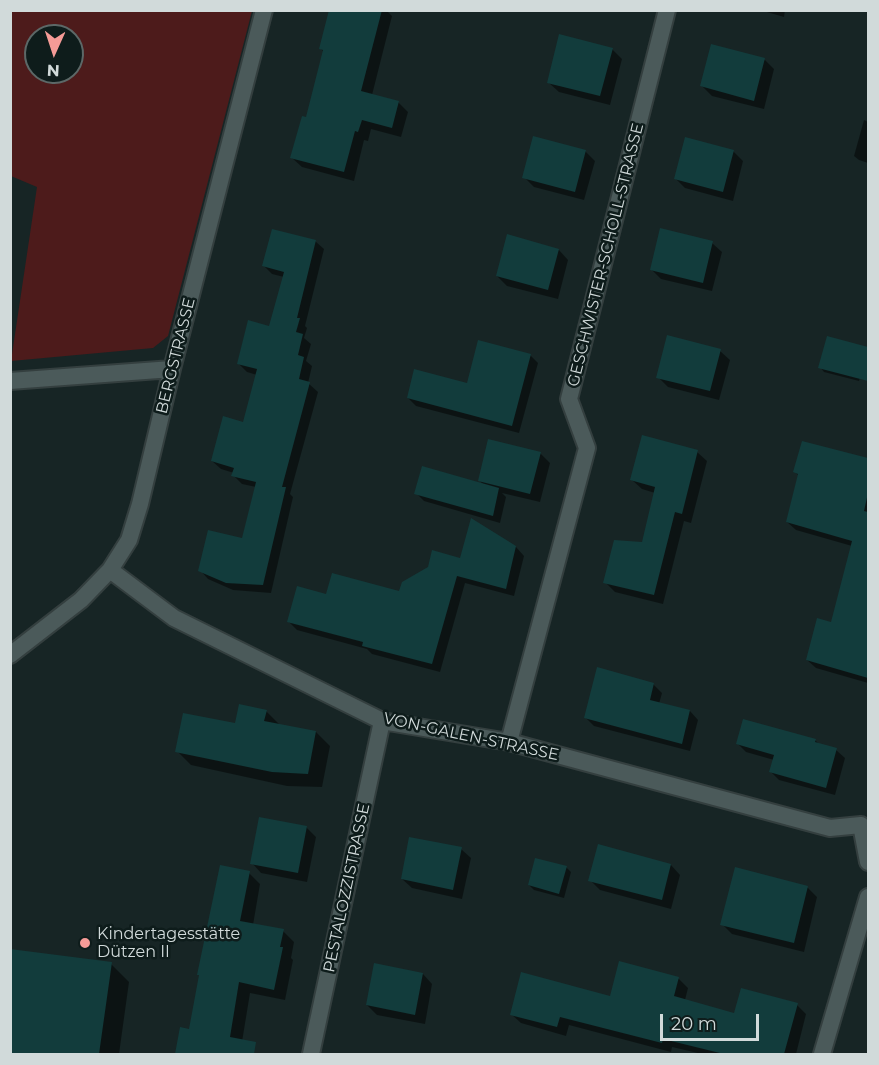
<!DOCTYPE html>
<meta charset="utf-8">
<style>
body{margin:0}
#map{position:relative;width:879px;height:1065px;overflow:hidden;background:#172525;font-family:Montserrat,sans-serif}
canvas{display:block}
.frame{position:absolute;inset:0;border:12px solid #d1dada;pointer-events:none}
.north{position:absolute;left:24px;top:24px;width:60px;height:60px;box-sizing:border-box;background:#0e1c1b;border:2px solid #5c6867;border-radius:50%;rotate:183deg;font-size:16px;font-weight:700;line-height:24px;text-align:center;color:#d1dada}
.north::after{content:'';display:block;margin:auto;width:21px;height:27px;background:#f59b97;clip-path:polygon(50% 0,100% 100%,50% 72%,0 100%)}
.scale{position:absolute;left:660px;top:1014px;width:99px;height:27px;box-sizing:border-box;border:3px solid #d1dada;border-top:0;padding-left:8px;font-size:18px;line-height:21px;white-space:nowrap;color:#d1dada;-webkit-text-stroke:4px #0e1c1b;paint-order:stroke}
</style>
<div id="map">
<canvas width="879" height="1065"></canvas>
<div class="frame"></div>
<div class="north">N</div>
<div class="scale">20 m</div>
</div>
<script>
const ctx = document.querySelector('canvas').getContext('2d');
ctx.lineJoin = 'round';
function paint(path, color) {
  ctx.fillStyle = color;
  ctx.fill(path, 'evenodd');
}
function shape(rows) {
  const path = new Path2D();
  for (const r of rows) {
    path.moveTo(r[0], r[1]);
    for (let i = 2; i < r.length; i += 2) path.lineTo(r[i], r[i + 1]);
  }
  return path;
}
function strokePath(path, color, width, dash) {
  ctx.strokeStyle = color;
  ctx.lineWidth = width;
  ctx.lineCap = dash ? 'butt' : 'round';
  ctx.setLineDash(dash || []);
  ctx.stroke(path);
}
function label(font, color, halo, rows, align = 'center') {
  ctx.font = font + ' Montserrat,sans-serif';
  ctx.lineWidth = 5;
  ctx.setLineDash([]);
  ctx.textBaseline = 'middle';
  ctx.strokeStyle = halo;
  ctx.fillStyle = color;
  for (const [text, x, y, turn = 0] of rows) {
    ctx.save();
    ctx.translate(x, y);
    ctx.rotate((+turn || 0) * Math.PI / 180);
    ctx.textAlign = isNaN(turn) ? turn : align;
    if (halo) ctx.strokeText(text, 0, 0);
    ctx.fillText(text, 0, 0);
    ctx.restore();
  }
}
paint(shape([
 [10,11,252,11,168,336,153,348,11,361,37,187,11,176],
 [36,36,72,36,72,72,36,72]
]), '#4d1b1b');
paint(shape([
 [355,10,386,10,392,16,372,95,398,102,408,112,401,137,371,129,368,141,364,140,354,181,302,167,292,158,307,119,324,52,321,49],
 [760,10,785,10,784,17],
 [612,49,622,59,610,105,559,92,549,83],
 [765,60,774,69,764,109,712,96,702,86],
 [864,120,868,122,868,163,859,160,854,156],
 [585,151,595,161,584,200,534,187,524,177],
 [733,151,743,161,733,201,685,188,675,178],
 [315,241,324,249,305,326,307,328,304,338,311,344,306,361,312,366,308,383,318,392,290,494,293,497,271,593,233,590,208,579,200,570,243,540,256,487,242,484,233,475,234,473,221,469,212,461,244,424,257,375,247,372,238,363,270,327,284,277,272,274,264,266],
 [712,243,722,252,712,291,661,279,651,269],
 [559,250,568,260,558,299,507,286,497,276],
 [720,351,730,360,719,400,668,387,658,377],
 [867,352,859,381,824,372,820,367],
 [530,355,538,363,519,433,416,406,408,398,468,385],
 [697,452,707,461,691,523,684,521,663,604,615,592,605,582,643,543,655,493,642,489,632,480],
 [540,453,550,463,540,502,502,493,506,497,500,523,424,501,416,493,484,485,479,480],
 [868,456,868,529,865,541,868,542,868,683,816,668,807,660,832,623,852,546,796,530,787,522,799,476,795,472,868,460],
 [516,547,524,556,514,596,465,583,440,672,372,654,367,649,297,630,289,622,327,596,401,593,429,568,461,559],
 [653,684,662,693,659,704,690,711,698,720,690,751,594,726,585,717],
 [266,711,280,725,316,732,330,746,322,787,287,786,191,765,177,751],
 [815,740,820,745,836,750,845,758,835,795,779,780,771,772,774,760,746,752,738,744],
 [306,827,316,837,307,882,261,873,252,863],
 [461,849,471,858,462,899,412,888,402,879],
 [671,865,680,875,671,909,600,890,590,880],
 [566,867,571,872,564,898,534,890,529,885],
 [736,869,808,888,817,897,804,952,732,934,722,924],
 [249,873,260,884,253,925,283,931,294,942,291,958,293,960,285,1000,250,993,241,1048,243,1050,242,1054,176,1054,181,1029,190,1030],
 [10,950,111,964,129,982,119,1054,10,1054],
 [620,963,679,979,688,988,685,1000,735,1015,797,1005,806,1014,796,1054,702,1054,672,1047,671,1052,569,1025,566,1036,521,1023,511,1014,611,998],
 [423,974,432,984,425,1024,377,1015,367,1005]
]), '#0007');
paint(shape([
 [329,10,382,10,361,91,399,101,392,128,362,120,358,132,355,131,344,172,290,158,302,116,306,117,323,50,319,49],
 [559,34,613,48,600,96,547,83],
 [711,44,765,58,754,101,700,86],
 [533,136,586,150,575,192,522,178],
 [685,137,734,150,723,192,674,179],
 [660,228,713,241,703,283,650,270],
 [272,229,316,240,297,318,300,318,296,332,303,334,298,355,304,357,299,379,310,382,282,487,286,487,263,585,226,583,198,571,208,530,242,538,256,482,231,476,234,468,211,461,223,416,243,422,257,369,237,364,248,320,269,326,284,272,262,266],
 [507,234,559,249,548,290,496,276],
 [667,335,721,349,710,391,656,378],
 [827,336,868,347,868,381,818,368],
 [478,340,531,354,512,426,407,398,414,369,467,383],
 [642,435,698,450,682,514,675,512,654,595,603,583,614,540,642,542,655,487,630,480],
 [488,439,541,452,530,494,478,481],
 [802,441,868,458,868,493,864,511,868,512,868,678,806,660,817,618,831,622,852,541,786,522,798,474,793,472],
 [422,466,499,488,493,516,414,494],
 [471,518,516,546,506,589,457,576,432,664,362,646,363,642,287,622,297,586,326,594,332,573,399,591,402,582,428,567,432,550,460,558],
 [597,667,654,683,650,700,690,710,682,744,584,718],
 [239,704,267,710,264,721,316,731,308,774,272,772,175,752,183,713,235,723],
 [743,719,816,739,815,742,837,748,826,788,769,772,774,755,736,744],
 [259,817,307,826,298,873,250,864],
 [409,837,462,847,453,890,401,879],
 [598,844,671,864,662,900,588,881],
 [535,858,567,866,559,894,528,885],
 [220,865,250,871,240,921,284,929,280,947,283,947,274,990,239,982,230,1037,256,1042,254,1054,175,1054,180,1027,189,1029,199,975,197,975],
 [735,867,808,886,794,943,720,925],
 [10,949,112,962,99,1054,24,1054,10,1053],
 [619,961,679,977,674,996,734,1013,741,988,798,1003,784,1054,724,1054,663,1039,662,1043,560,1017,557,1027,510,1015,521,972,610,996],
 [374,963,423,973,415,1015,366,1005]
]), '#123c3c');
const minor = shape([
 [10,381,172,369],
 [110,570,174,618,382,721,509,742,830,828,861,825],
 [10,655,81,600,110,570,129,540,140,504,172,369,264,10],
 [509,742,587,448,569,399,667,10],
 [861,825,868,862],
 [311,1054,382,721],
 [822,1054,868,897]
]);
strokePath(minor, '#343f3f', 20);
strokePath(minor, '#4b5a5a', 16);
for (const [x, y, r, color] of [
 [85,943,6,"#f59b97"]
]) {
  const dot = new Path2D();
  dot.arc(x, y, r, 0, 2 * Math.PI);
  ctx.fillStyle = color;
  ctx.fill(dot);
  strokePath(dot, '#0e1c1b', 2);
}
label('16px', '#d1dada', '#0e1c1b', [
 ["GESCHWISTER-SCHOLL-STRASSE",606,255,-76],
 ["BERGSTRASSE",176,356,-76],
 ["VON-GALEN-STRASSE",471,737,12],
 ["PESTALOZZISTRASSE",347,888,-78]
]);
label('16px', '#d1dada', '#0e1c1b', [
 ["Kindertagesstätte",97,934],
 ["Dützen II",97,952]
], 'left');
</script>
